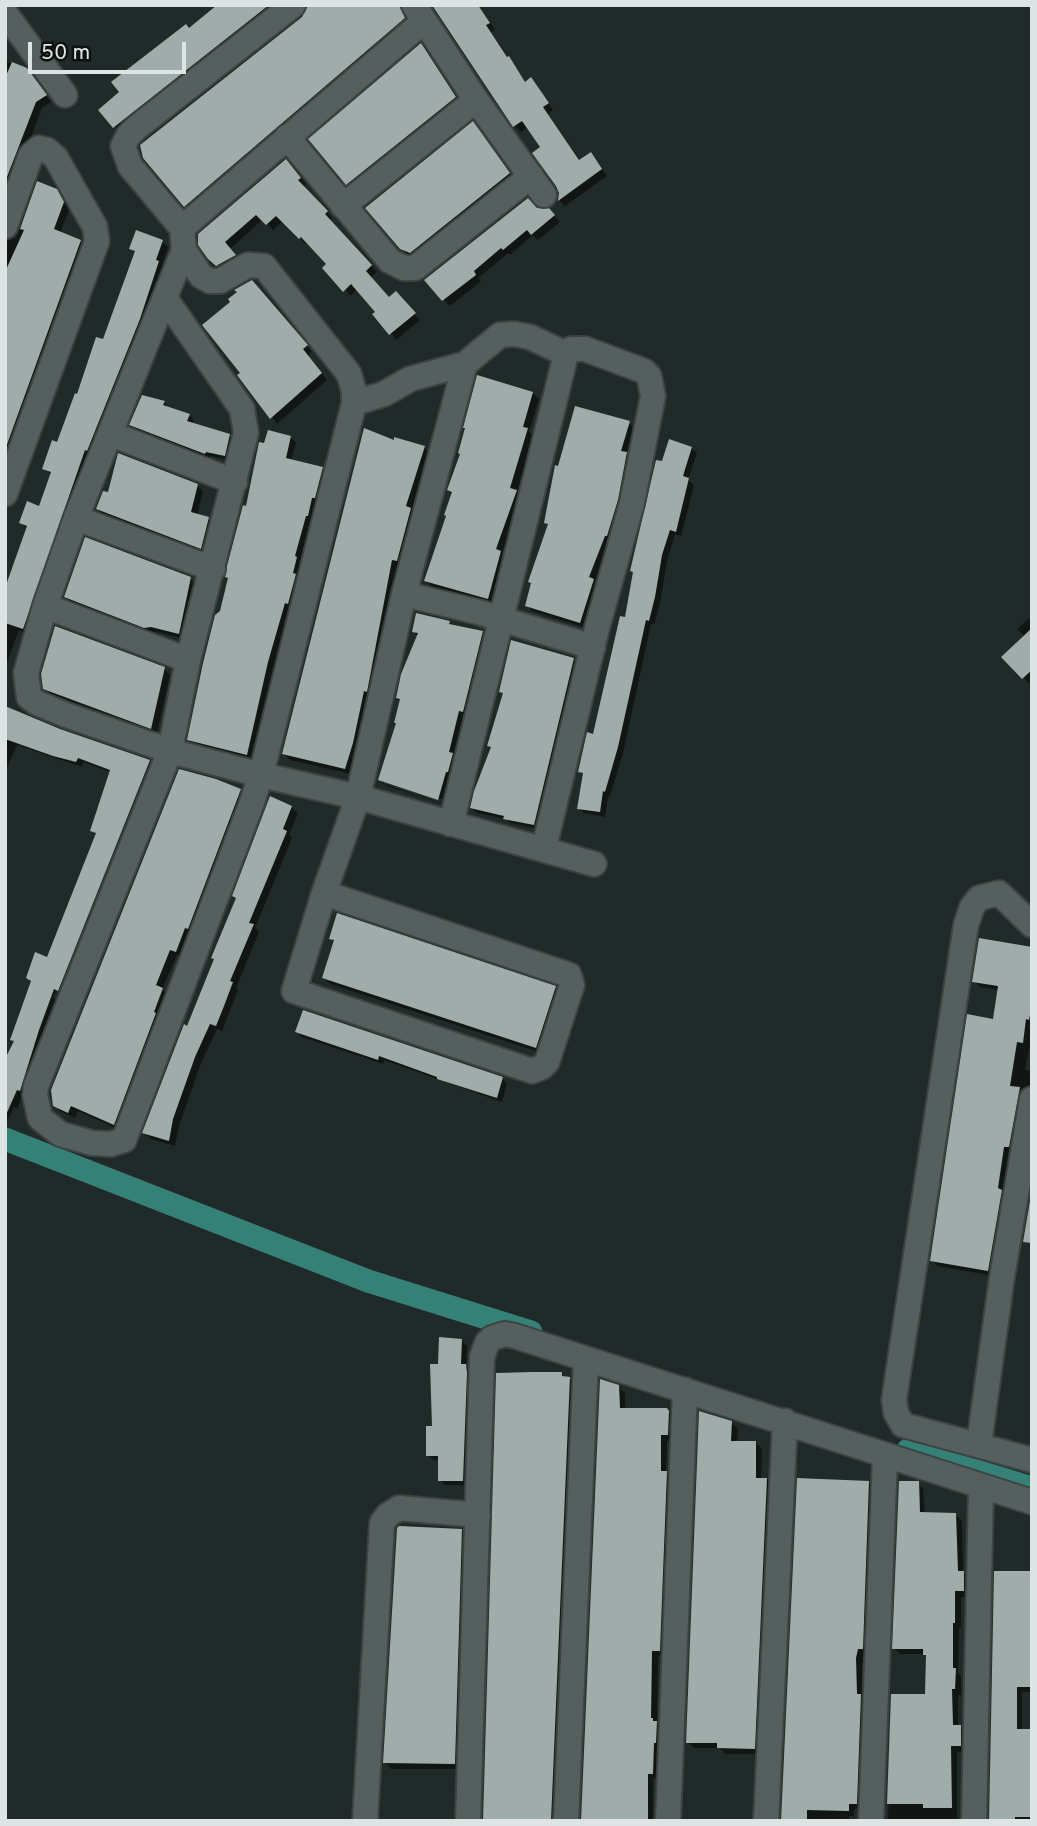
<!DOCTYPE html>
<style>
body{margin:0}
#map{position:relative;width:1037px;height:1826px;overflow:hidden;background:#202a28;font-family:Overpass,sans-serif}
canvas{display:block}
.frame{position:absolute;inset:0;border:7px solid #dee4e3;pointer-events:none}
.scale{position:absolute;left:28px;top:42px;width:158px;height:32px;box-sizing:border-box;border:4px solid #dee4e3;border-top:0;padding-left:9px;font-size:21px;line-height:24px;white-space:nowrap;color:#dee4e3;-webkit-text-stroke:5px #0d1111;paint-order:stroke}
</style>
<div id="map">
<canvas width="1037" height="1826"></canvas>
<div class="frame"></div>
<div class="scale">50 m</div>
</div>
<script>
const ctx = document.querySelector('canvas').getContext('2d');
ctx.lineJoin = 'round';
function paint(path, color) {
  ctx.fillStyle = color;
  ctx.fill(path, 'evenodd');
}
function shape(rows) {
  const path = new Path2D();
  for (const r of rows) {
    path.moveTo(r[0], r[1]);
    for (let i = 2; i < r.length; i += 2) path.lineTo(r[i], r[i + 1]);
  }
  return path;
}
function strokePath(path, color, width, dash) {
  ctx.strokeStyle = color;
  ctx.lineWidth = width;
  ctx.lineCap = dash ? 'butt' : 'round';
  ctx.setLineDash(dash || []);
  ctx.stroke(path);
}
paint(shape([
 [218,5,282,5,121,133,101,110],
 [309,5,402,5,410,25,191,212,185,206,303,18],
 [434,5,485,5,480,8,495,30,491,32,526,83,531,80,537,86,553,110,548,114,581,161,590,154,607,176,565,206,559,200,560,193,542,147,528,127,521,132,515,126],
 [421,45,461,104,353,190,347,183],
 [5,61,26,69,51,102,42,108,5,204],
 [479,130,515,180,417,258,408,255,401,248],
 [292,167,306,184,303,187,332,218,329,221,377,272,370,278,389,299,396,294,420,320,396,340,378,312,358,289,350,296,329,264,308,242,306,244,283,221,273,230,263,219,230,249,240,261,223,271,200,244],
 [38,183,56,191,69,210,60,233,80,242,87,248,5,470,5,242,16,238],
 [537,210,549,210,560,222,538,240,533,235,510,255,508,253,478,278,481,281,450,306,427,280],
 [162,242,168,247,162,266,164,268,29,634,19,630,5,668,5,598,28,530,21,523,40,508,52,475,44,468,58,445,104,342,136,253,131,249],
 [259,289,312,352,308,356,327,380,277,424,242,373],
 [532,393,539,399,529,432,534,436,517,492,522,498,502,555,506,558,494,604,432,587,426,581,453,494,449,490,462,454],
 [164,402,169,408,189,415,194,420,192,424,229,436,235,441,230,460,211,456,210,458,137,430,131,425],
 [629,423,634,428,626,454,632,459,610,540,595,582,599,586,586,628,532,611,527,605,549,526,546,523],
 [290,437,296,443,291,461,322,469,327,474,312,521,311,520,300,562,302,563,293,608,290,607,252,759,194,745,189,740,247,508],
 [424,447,430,453,412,511,416,515,403,566,398,565,377,678,351,774,290,760,284,753],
 [691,448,697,453,688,479,694,485,681,536,675,534,667,561,660,603,654,625,651,624,623,753,610,796,608,796,605,817,584,813,579,808,585,776,580,771,594,736,626,619,663,463],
 [197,485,203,491,197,516,208,519,214,524,207,553,103,515,98,509],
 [190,578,196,585,185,639,158,632,152,633,72,603,66,597],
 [1032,616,1032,687,1004,657,1025,637,1017,629],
 [449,623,452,627,482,633,488,638,454,756,458,760,445,800,384,781,384,784,380,780,397,724,401,701,398,698,419,636,414,631],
 [574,660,579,665,539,829,510,823,506,819,477,813,472,808,493,749,489,746,504,695,501,691],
 [164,669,170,675,157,733,51,694,45,688],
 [5,707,60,730,150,762,148,762,53,998,56,1000,151,763,155,767,23,1094,17,1109,14,1107,5,1126,5,1062,15,1042,12,1040,32,983,28,978,48,959,97,835,92,830,111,772,83,762,82,767,17,745,5,772],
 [384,784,444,804,386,786],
 [240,790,246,796,182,957,177,955,162,989,168,996,120,1130,78,1111,75,1118,61,1112,54,1105],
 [291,807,298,813,289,835,292,838,255,928,259,932,236,988,238,990,222,1031,217,1029,201,1063,179,1126,175,1146,151,1139,144,1133,188,1028],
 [331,938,555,988,561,994,542,1053,330,984,324,978,335,942],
 [1032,949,1032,1035,1025,1070,1032,1071,1032,1092,1015,1153,1010,1152,1003,1195,1007,1198,994,1276,938,1266,932,1260,994,1021,999,990,980,987,974,981],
 [297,1032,502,1078,507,1084,502,1102,384,1060,383,1064,302,1037],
 [462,1340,467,1346,466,1366,470,1371,468,1485,445,1485,440,1480,439,1460,433,1460,428,1455,434,1428,440,1366],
 [561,1374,576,1385,557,1821,485,1821],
 [618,1387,625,1393,625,1410,667,1410,673,1416,674,1441,667,1441,666,1473,672,1479,665,1656,658,1656,657,1723,662,1729,659,1779,653,1779,653,1821,583,1821],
 [731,1423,738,1429,737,1443,756,1443,762,1449,761,1479,767,1479,773,1485,760,1754,725,1754,720,1748,694,1748,688,1742],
 [868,1483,875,1489,868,1654,864,1654,862,1665,862,1698,866,1702,862,1809,854,1809,854,1816,849,1816,849,1821,783,1821],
 [917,1483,923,1489,925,1514,955,1514,962,1521,963,1572,970,1579,969,1597,961,1597,961,1628,959,1628,958,1673,961,1676,961,1695,958,1695,958,1727,967,1733,966,1752,957,1752,957,1821,888,1821,892,1696,927,1696,928,1657,925,1654,900,1654,894,1648],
 [461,1530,467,1536,460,1769,391,1769,385,1762],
 [1032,1572,1032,1692,1022,1692,1022,1730,1032,1731,1032,1821,991,1821]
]), '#0007');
strokePath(shape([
 [5,1139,368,1281,531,1332],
 [908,1450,1032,1488]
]), '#358077', 23);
paint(shape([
 [217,5,269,5,113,128,98,110,119,92,111,82,186,24,189,28],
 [308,5,399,5,405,18,184,207,143,158,140,145,302,17],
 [432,5,478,5,490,23,486,25,507,57,509,56,525,82,531,77,549,103,543,107,579,160,591,152,602,169,558,201,559,193,556,186,532,153,540,147,522,121,513,127],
 [421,43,456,97,346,185,308,139],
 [12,62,27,68,47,95,36,102,5,182,5,78],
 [473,121,510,173,410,253,400,249,365,208],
 [286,159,301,178,298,180,328,211,325,214,372,265,366,271,389,297,396,291,416,313,389,335,372,314,375,312,351,284,343,292,322,268,326,264,301,237,299,239,276,216,266,225,256,215,225,242,236,255,216,266,208,259,198,245,198,234],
 [37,181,57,189,64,202,54,229,81,240,5,450,5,272,24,230,20,229],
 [528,198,537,208,549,208,555,215,531,235,527,230,503,250,501,248,474,271,476,275,442,301,424,280],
 [136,230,163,240,156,260,159,261,140,319,87,451,85,450,23,629,5,623,5,588,27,526,19,523,27,501,39,506,51,472,42,469,52,440,57,442,75,393,77,394,96,337,103,339,135,251,129,249],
 [252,280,308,345,303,349,322,373,270,419,237,375,240,373,202,325,230,302,228,299,237,292,234,290],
 [477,375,533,392,523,427,528,428,510,488,517,490,496,549,501,551,488,599,424,581,446,516,444,515,452,492,447,490,460,454,458,453,465,428,463,428],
 [142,395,165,401,163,405,190,414,187,421,230,434,225,456,206,452,205,454,129,425],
 [575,406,630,421,621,451,627,452,618,500,607,536,605,536,589,577,594,579,580,623,525,606,531,583,528,582,548,524,544,523,555,465,558,466],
 [364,428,394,440,394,437,425,446,406,506,411,508,397,561,392,560,371,671,367,692,364,691,353,743,345,769,282,754],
 [268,430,291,436,286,458,323,467,315,498,312,498,308,516,306,516,295,556,297,557,293,573,296,574,288,604,285,603,268,662,247,755,187,740,203,663,215,615,220,611,228,578,225,577,227,566,243,505,246,506,259,442,264,443],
 [669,439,692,447,683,476,689,478,676,532,670,530,662,555,655,597,649,621,646,620,618,747,605,792,603,791,600,812,577,809,583,773,578,772,587,732,593,734,620,616,625,617,633,572,630,571,656,460,662,461],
 [118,453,198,484,191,512,209,517,201,549,96,509,103,491,108,492],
 [85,537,191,577,179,634,151,627,144,628,64,597],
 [416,613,450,621,449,624,483,631,463,712,459,711,449,752,453,753,448,772,446,772,438,800,378,780,396,723,394,723,400,699,396,698,401,674,418,633,412,632],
 [55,626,165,667,151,729,43,689,41,674],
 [1032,628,1032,670,1022,679,1001,657],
 [511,640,574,658,534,825,503,819,504,816,470,808,474,791,491,747,487,746,503,693,499,692],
 [5,706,60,729,150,760,58,991,54,989,39,1030,20,1091,17,1090,5,1117,5,1059,14,1041,10,1040,31,981,26,978,35,952,47,957,96,833,90,831,110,770,78,758,76,762,53,756,5,739],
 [179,769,216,779,241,789,188,929,185,928,176,952,170,950,156,985,163,988,154,1012,156,1013,114,1125,71,1106,68,1113,53,1106,51,1090],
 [270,796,292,806,283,829,287,831,249,923,254,924,230,981,233,982,224,1006,216,1026,210,1024,195,1057,173,1119,169,1141,142,1133,184,1024,187,1026,214,959,211,958,236,898,232,896],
 [337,913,556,986,536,1048,322,978,334,940,329,939],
 [979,938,1032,947,1032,1004,1029,1020,1026,1019,1023,1043,1017,1042,1010,1086,1020,1087,1009,1147,1004,1147,998,1188,1002,1190,988,1271,930,1261,967,1014,993,1019,998,986,972,982],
 [303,1010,503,1077,497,1098,437,1079,437,1077,379,1056,378,1060,295,1032],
 [1031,1195,1032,1195,1032,1243,1023,1242],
 [439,1337,462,1339,461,1364,466,1364,467,1373,463,1481,438,1481,438,1456,426,1456,426,1426,432,1426,430,1364,438,1364],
 [532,1372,562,1372,562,1376,570,1377,551,1821,483,1821,496,1373],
 [600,1379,619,1385,620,1408,667,1408,669,1411,668,1435,661,1435,661,1471,667,1471,660,1651,652,1651,651,1718,653,1718,653,1721,657,1721,656,1743,654,1743,653,1774,648,1774,648,1821,581,1821],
 [699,1411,732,1421,731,1441,756,1441,756,1478,767,1478,755,1749,717,1748,717,1743,686,1743],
 [797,1478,869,1481,863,1649,858,1649,856,1658,857,1694,861,1694,857,1804,849,1804,849,1811,807,1810,807,1821,781,1821],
 [899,1481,919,1481,920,1512,956,1513,958,1571,964,1571,964,1591,955,1591,955,1623,953,1623,953,1668,956,1668,955,1689,952,1689,953,1725,961,1725,961,1746,951,1746,952,1808,923,1808,923,1804,887,1804,891,1694,925,1694,926,1655,923,1655,923,1649,892,1649],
 [399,1526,462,1529,455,1764,383,1763,397,1528],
 [994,1571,1032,1571,1032,1687,1017,1687,1017,1729,1032,1729,1032,1817,1015,1817,1015,1821,989,1821]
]), '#a0acaa');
const minor = shape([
 [293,5,136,128,128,136,123,146,130,166,182,228,184,250,76,518,45,606,26,673,29,697,37,703,66,715,170,751,261,775,358,797,594,864],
 [414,5,476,100,544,195],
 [5,13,65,95],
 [287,137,390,261,404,268,415,268,531,176],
 [343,206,476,100],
 [5,226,31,155,39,148,47,150,56,158,95,227,97,241,5,494],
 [182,228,424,21],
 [165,298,242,409,246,433,188,660,170,751,36,1086,35,1095,40,1118,60,1134,92,1143,111,1144,124,1140,251,805,261,775,354,403,354,391,349,374,264,266,248,265,220,281,210,281,201,276,184,250],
 [354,403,384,394,410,379,465,364,500,335,514,334,530,337,566,354],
 [111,434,235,482],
 [76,518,213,569],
 [404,594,478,612,593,647],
 [45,606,188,660],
 [451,824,566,354,571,349,585,349,644,371,649,376,653,396,632,503,597,628,544,848],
 [324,893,569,975,572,985,547,1062,542,1067,532,1071,294,991,324,893,358,797,404,594,465,364],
 [1032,925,999,893,979,898,972,907,966,925,894,1400,896,1413,903,1425,1032,1460],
 [979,1444,1002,1277,1032,1099],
 [365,1821,382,1523,388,1515,399,1508,478,1515],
 [468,1821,482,1357,487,1343,492,1338,505,1334,515,1336,1032,1502],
 [566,1821,586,1359],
 [668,1821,685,1390],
 [766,1821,785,1421],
 [871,1821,885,1456],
 [974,1821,981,1488]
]);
strokePath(minor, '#3c4443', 28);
strokePath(minor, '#55605e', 24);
</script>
